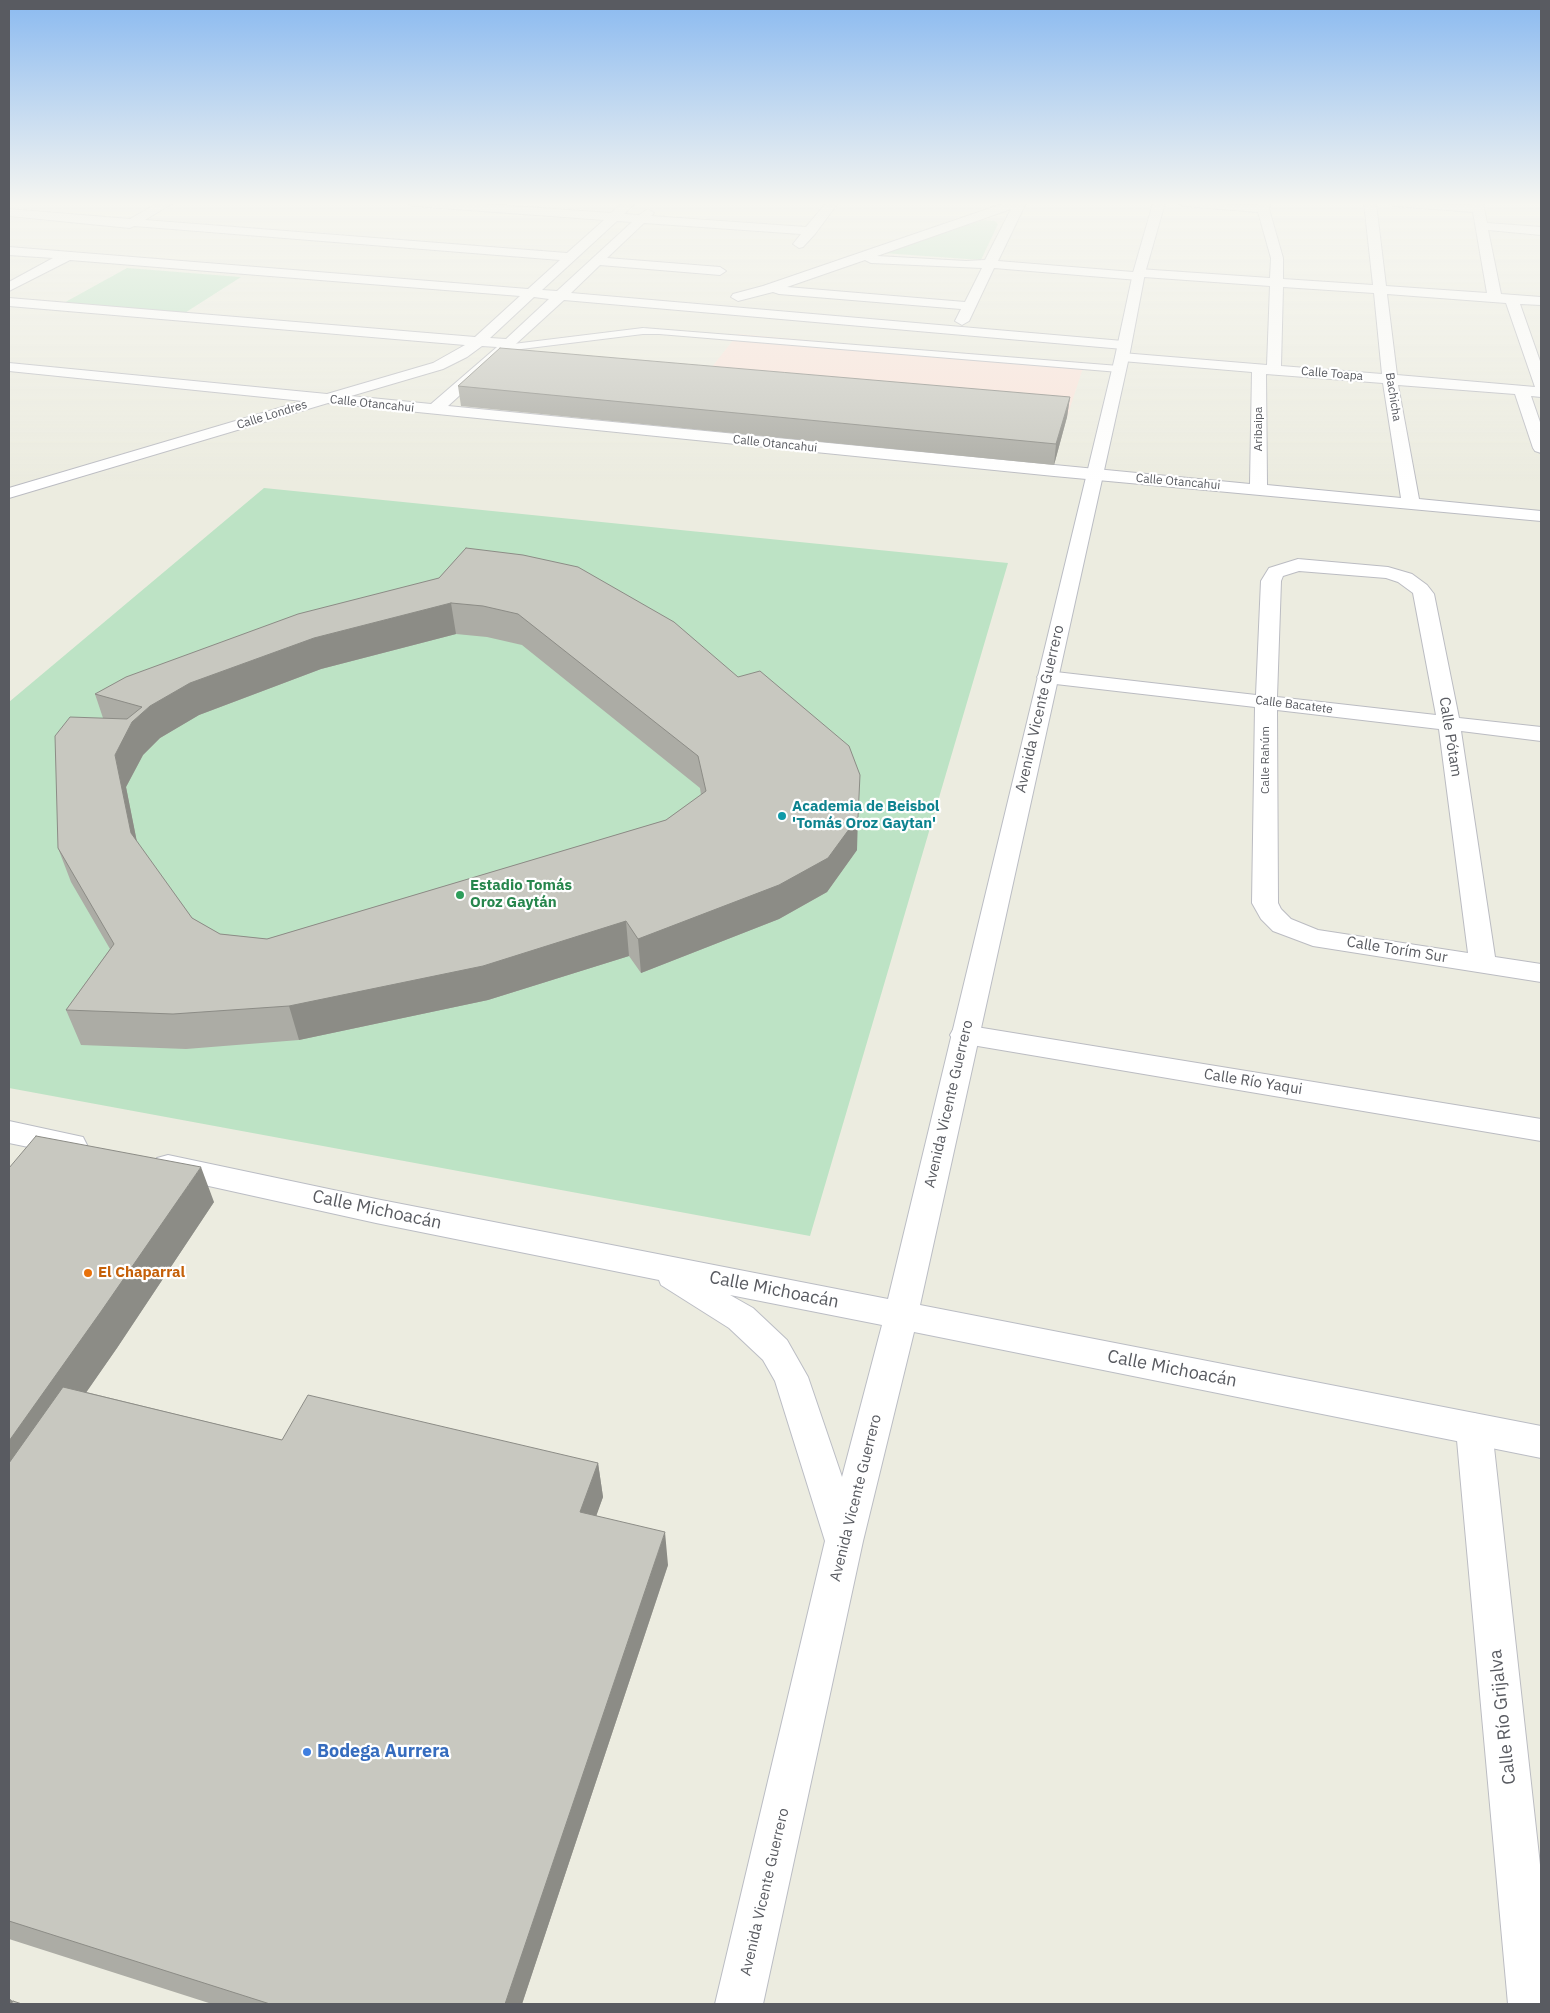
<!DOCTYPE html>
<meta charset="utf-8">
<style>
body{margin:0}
#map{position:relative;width:1550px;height:2013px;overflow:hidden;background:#ecece0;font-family:"IBM Plex Sans",sans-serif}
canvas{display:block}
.frame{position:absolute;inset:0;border:10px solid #595b61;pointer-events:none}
</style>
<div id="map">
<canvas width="1550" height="2013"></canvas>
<div class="frame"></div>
</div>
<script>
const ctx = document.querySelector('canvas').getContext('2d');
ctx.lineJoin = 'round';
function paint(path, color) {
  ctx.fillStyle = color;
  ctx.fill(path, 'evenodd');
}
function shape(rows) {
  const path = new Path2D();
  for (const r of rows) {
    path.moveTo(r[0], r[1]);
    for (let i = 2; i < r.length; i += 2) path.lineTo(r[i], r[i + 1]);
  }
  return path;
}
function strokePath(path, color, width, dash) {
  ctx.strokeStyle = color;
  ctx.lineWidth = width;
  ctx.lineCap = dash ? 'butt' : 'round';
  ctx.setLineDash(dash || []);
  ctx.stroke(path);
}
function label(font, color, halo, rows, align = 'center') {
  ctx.font = font + ' "IBM Plex Sans",sans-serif';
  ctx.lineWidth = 4.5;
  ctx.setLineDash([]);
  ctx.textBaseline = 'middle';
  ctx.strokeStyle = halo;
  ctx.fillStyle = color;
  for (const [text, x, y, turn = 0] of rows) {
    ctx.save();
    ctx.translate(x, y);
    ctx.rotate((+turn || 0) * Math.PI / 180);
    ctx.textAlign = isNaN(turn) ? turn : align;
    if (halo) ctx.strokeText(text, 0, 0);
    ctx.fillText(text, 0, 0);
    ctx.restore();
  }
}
paint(shape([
 [738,334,1084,365,1067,417,700,382]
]), '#fae4db');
paint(shape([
 [983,220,995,221,998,224,981,260,883,253],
 [127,268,241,277,180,316,60,305],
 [264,488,1008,563,810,1236,9,1088,9,702]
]), '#bde3c5');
const service = shape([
 [643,328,1119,366,1124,369,1119,372,659,334,643,334,505,351,500,348,505,345,643,328]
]);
const minor = shape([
 [158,203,173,203,145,220,567,253,604,220,414,206,408,203,468,203,611,213,622,203,635,203,624,214,639,215,648,209,654,213,651,216,806,227,826,203,838,203,815,234,803,247,799,248,793,244,801,234,644,223,607,258,720,267,726,271,720,275,600,265,571,293,1123,341,1128,342,1130,345,1128,348,1123,349,564,300,448,406,1250,484,1252,372,1122,361,1117,360,1115,357,1117,354,1122,353,1267,365,1270,286,1144,277,1138,280,994,268,969,321,962,325,955,321,961,309,779,294,773,292,738,301,731,297,733,294,763,286,1005,203,1026,203,998,261,1133,272,1139,269,1270,278,1271,258,1258,212,1184,206,1178,203,1258,205,1258,203,1270,203,1269,209,1283,258,1283,279,1373,285,1364,203,1376,203,1386,286,1487,293,1473,212,1395,206,1389,203,1472,205,1471,203,1483,203,1487,223,1541,227,1541,235,1488,230,1501,294,1541,297,1541,305,1520,304,1541,364,1541,397,1531,396,1541,425,1541,453,1535,451,1533,448,1515,394,1398,385,1419,499,1541,511,1541,521,1054,476,328,403,9,498,9,488,303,401,9,371,9,363,327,394,433,363,465,345,9,306,9,298,475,337,520,296,70,260,9,291,9,282,53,258,9,255,9,247,528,289,560,260,134,226,130,228,9,216,9,209,130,219,158,203],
 [1011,209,985,260,966,261,877,256,1011,209],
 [617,221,632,222,557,291,542,290,617,221],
 [865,260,871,263,982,268,965,302,787,287,865,260],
 [1283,287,1374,293,1382,374,1281,366,1283,287],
 [1387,294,1506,303,1535,387,1397,375,1387,294],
 [534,297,549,299,506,339,490,338,534,297],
 [482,346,497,347,431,404,351,396,443,369,467,357,482,346],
 [1266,374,1383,383,1401,498,1267,485,1266,374],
 [1298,559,1388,567,1412,574,1427,585,1434,594,1459,718,1541,727,1541,741,1461,731,1495,957,1541,964,1541,982,1313,946,1273,931,1261,919,1252,903,1255,707,1047,683,1040,681,1037,677,1040,673,1047,671,1256,695,1261,581,1269,568,1298,559],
 [1299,571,1386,578,1398,582,1413,593,1436,715,1277,697,1281,581,1283,576,1299,571],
 [1277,710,1439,729,1468,953,1318,930,1291,919,1281,909,1278,903,1277,710],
 [964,1025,1541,1119,1541,1141,954,1042,950,1035,954,1028,964,1025],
 [1474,1413,1487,1418,1492,1429,1541,1874,1541,2004,1508,2004,1456,1429,1461,1418,1474,1413]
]);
const secondary = shape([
 [1153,203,1165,203,1145,273,1129,357,920,1305,1541,1426,1541,1458,914,1332,863,1541,763,2004,715,2004,825,1541,775,1381,763,1360,729,1328,661,1285,659,1280,376,1223,168,1177,157,1174,153,1166,157,1158,168,1155,376,1199,888,1299,1115,357,1133,273,1153,203],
 [730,1295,882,1325,842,1477,808,1377,787,1340,753,1308,730,1295],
 [9,1121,83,1137,87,1145,83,1153,72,1156,9,1143,9,1121]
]);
strokePath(service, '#bbbcc2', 2);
strokePath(minor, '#bbbcc2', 2);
strokePath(secondary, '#bbbdc4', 2);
paint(service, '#fff');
paint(minor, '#fff');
paint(secondary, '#fff');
paint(shape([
 [458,386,1070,397,1067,417,1054,465,461,406],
 [466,548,857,850,827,892,779,919,641,973,629,956,488,1000,299,1040,186,1049,81,1045,66,1010,110,949,71,882,58,848,103,718,95,694,439,578],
 [456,634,487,637,522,645,700,788,701,795,666,820,267,939,220,934,192,918,137,843,126,787,143,755,160,738,199,715,321,669],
 [9,1168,214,1202,117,1348,86,1392,282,1440,598,1463,603,1497,596,1515,668,1565,522,2004,212,2004,9,1939]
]), '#acaca5');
paint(shape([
 [1070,397,1067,417,1054,465,1056,444],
 [451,603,456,634,321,669,199,715,160,738,143,755,126,787,142,867,131,833,115,755,132,722,150,706,190,683,314,638],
 [858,817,857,850,827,892,779,919,641,973,638,939],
 [626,921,629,956,488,1000,299,1040,289,1006],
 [201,1167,214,1202,117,1348,9,1504,9,1441],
 [598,1463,603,1497,586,1545,580,1512],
 [665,1532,668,1565,522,2004,505,2004],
 [9,1998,16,2004,9,2004]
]), '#8c8c86');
const building = shape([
 [500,348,1070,397,1056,444,458,386,500,348],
 [466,548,523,555,578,567,674,622,738,677,760,671,849,746,860,775,858,817,828,858,779,885,638,939,626,921,483,966,289,1006,173,1014,66,1010,114,944,58,848,55,736,70,717,127,719,142,707,95,694,126,677,298,614,439,578,466,548],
 [451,603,483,606,518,614,698,756,706,791,666,820,267,939,220,934,192,918,131,833,115,755,132,722,150,706,190,683,314,638,451,603],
 [36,1136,201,1167,100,1313,9,1441,9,1168,36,1136],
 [63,1387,282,1440,308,1395,598,1463,580,1512,665,1532,505,2004,270,2004,9,1921,9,1463,63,1387],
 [13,2001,22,2004,11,2004,13,2001]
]);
paint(building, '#c8c8c0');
strokePath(building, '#8c8c86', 1);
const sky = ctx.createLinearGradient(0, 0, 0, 485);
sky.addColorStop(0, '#8bbaf0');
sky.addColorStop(0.42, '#f6f6f1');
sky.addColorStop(1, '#f6f6f100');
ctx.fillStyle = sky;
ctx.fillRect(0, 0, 1550, 485);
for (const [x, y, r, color] of [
 [782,816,5,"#0f9aa8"],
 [460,895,5,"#2e9e5b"],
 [88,1273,5,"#e8710a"],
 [307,1752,5,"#3f7fe0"]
]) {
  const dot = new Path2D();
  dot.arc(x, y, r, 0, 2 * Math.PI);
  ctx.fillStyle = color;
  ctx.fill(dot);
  strokePath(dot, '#fff', 2);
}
label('12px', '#595b61', '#fff', [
 ["Calle Toapa",1332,374,5],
 ["Bachicha",1393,397,81],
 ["Calle Otancahui",372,404,6],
 ["Calle Londres",272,415,-17],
 ["Aribaipa",1259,429,-90],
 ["Calle Otancahui",775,444,6],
 ["Calle Otancahui",1178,482,5],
 ["Calle Bacatete",1294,705,7],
 ["Calle Rahúm",1266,760,-90]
]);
label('15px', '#595b61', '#fff', [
 ["Avenida Vicente Guerrero",1040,709,-77],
 ["Calle Pótam",1450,737,81],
 ["Calle Torím Sur",1397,950,9],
 ["Calle Río Yaqui",1253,1082,9],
 ["Avenida Vicente Guerrero",949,1104,-77],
 ["Avenida Vicente Guerrero",856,1498,-76],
 ["Avenida Vicente Guerrero",765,1892,-77]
]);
label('bold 15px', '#0d838f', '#fff', [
 ["Academia de Beisbol",792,807],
 ["'Tomás Oroz Gaytan'",792,824]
], 'left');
label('bold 15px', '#27864d', '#fff', [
 ["Estadio Tomás",470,886],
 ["Oroz Gaytán",470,903]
], 'left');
label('bold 15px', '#c56008', '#fff', [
 ["El Chaparral",98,1273]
], 'left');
label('18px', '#595b61', '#fff', [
 ["Calle Michoacán",377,1210,12],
 ["Calle Michoacán",774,1290,11],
 ["Calle Michoacán",1172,1369,11],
 ["Calle Río Grijalva",1503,1717,-96]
]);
label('bold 18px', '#366cbe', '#fff', [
 ["Bodega Aurrera",317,1752]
], 'left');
</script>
